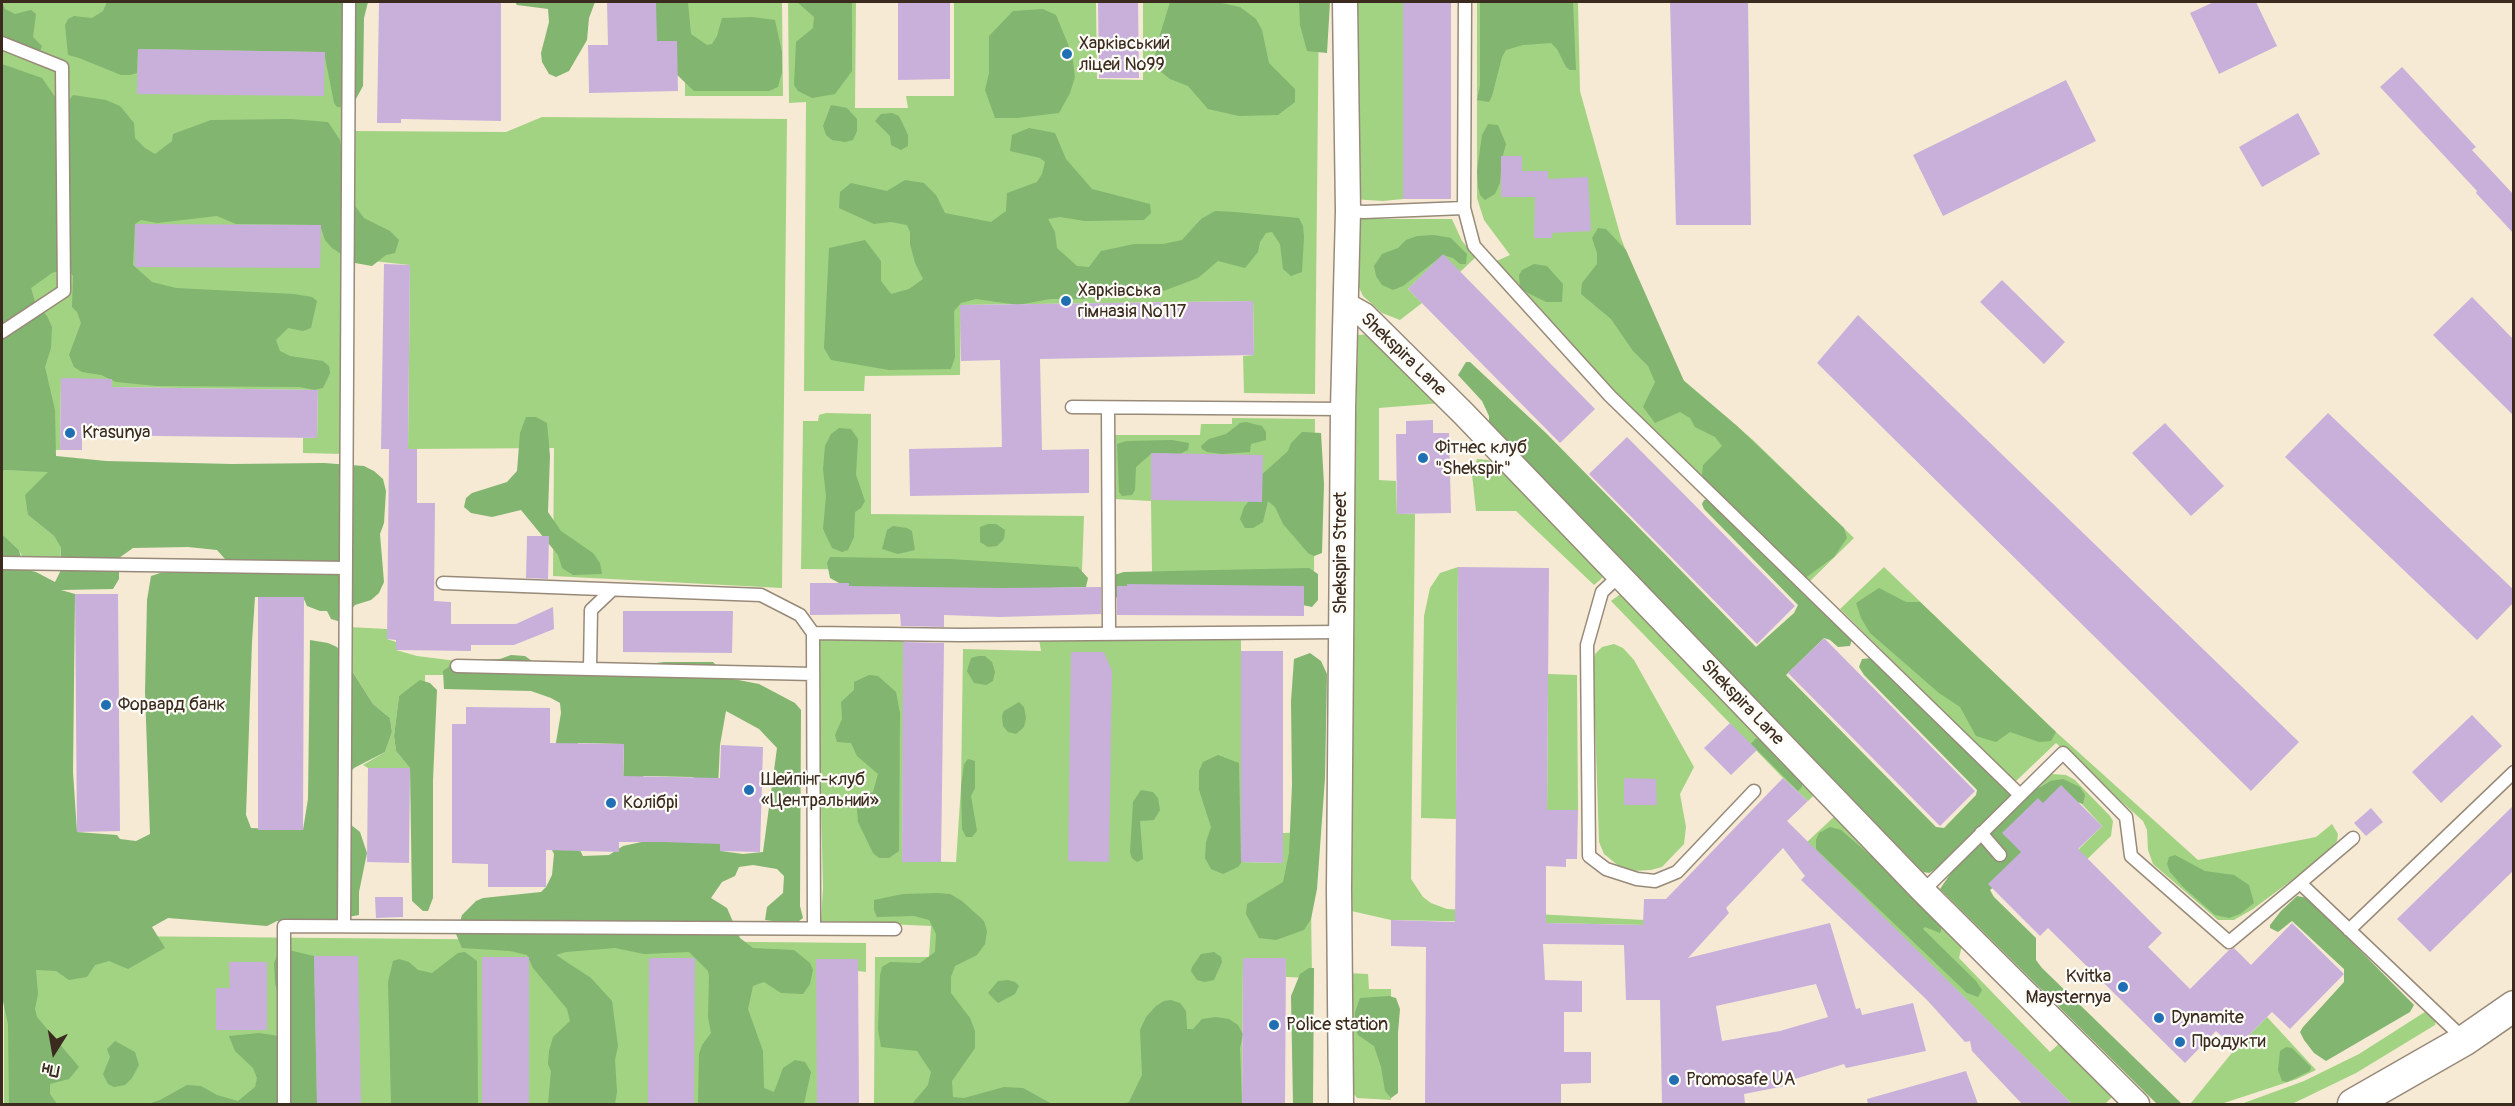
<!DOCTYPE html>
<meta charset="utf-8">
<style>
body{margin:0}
#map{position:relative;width:2515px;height:1106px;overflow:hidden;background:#f6ead4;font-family:Pangolin,sans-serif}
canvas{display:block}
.frame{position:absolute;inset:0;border:3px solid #3b2a1e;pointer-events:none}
.north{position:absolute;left:24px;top:1022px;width:60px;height:60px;-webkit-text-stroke:4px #fdfcf7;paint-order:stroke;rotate:191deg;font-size:16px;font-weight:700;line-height:24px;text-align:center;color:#3b2a1e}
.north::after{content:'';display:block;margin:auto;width:21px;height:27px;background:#3b2a1e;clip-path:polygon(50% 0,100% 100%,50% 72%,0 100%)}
</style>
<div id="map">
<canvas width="2515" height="1106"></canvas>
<div class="frame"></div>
<div class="north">Пн</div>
</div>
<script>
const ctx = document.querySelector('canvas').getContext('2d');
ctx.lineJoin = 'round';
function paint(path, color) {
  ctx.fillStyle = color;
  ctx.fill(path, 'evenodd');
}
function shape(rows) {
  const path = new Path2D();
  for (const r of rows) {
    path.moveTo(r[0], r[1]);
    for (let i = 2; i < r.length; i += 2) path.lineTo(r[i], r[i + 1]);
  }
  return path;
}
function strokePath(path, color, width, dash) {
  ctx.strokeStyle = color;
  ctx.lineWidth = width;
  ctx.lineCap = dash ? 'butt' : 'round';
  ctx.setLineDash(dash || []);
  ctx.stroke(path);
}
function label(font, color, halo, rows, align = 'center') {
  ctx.font = font + ' Pangolin,sans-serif';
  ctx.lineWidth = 4.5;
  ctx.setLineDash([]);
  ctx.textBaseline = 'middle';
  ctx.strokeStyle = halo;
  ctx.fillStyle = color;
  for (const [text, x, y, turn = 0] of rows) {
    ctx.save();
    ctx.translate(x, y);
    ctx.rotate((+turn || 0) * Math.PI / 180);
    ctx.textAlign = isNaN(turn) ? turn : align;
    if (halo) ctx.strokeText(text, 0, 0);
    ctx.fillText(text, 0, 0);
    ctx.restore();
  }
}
paint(shape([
 [2,2,344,2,343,454,303,453,303,438,317,438,318,390,112,387,111,379,61,379,60,450,2,448],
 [685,2,782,2,783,96,685,96],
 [788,2,856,2,855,108,908,108,906,96,954,96,954,2,1096,2,1097,79,1143,80,1143,2,1319,2,1315,394,1244,393,1243,356,1254,355,1253,301,961,305,960,375,865,376,864,391,804,391,806,102,789,103],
 [1349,2,1403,2,1403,199,1383,201,1352,199],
 [1477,2,1578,2,1580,91,1621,238,1673,371,1753,440,1854,538,1803,588,1492,263,1510,255,1484,220,1477,198],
 [542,117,787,119,782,588,553,576,554,448,408,449,410,265,354,259,353,131,506,132],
 [1360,219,1452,219,1462,241,1476,257,1460,272,1443,255,1408,289,1422,303,1400,320,1382,313,1363,296,1355,279,1354,223],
 [1372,334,1442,403,1379,408,1379,480,1396,481,1397,514,1415,514,1415,516,1411,879,1423,897,1431,903,1447,909,1644,920,1644,925,1391,920,1347,910,1349,698,1358,335],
 [826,413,871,414,871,514,1084,516,1082,571,801,569,803,421,818,421,819,415],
 [1232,418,1315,419,1314,573,1152,572,1151,501,1114,499,1115,435,1200,435,1201,424,1232,424],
 [1477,459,1488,460,1501,465,1602,573,1603,577,1600,580,1594,585,1516,511,1476,511,1472,474],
 [2,470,49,471,28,508,28,515,54,536,61,548,60,560,23,558,19,550,2,534],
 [1458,567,1456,819,1421,818,1424,616,1430,588,1440,573],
 [1884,567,2056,732,2198,860,2316,837,2332,824,2338,834,2337,841,2327,854,2253,909,2234,920,2218,920,2153,864,2148,850,2147,830,2143,821,2056,743,2015,782,1840,609],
 [1619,595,1626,595,1815,794,1808,801,1783,778,1611,601],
 [349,627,387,629,387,639,396,642,396,650,417,656,457,661,444,675,425,675,425,682,399,696,394,736,396,751,410,768,368,768,363,765,385,752,392,732,390,718,373,704,348,664],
 [817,637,904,639,902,861,956,862,961,787,963,649,1041,651,1039,639,1241,639,1241,862,1283,863,1283,833,1310,832,1312,978,1286,977,1286,958,1243,958,1242,1104,874,1104,875,957,929,957,931,926,821,921,823,888],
 [1614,644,1623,648,1634,660,1694,767,1680,794,1686,827,1684,844,1662,867,1651,870,1634,871,1620,867,1604,854,1599,842,1593,661,1595,654,1602,647],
 [1548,674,1577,675,1578,810,1547,810],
 [2051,774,2066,775,2075,780,2110,816,2113,821,2111,836,2072,874,2063,865,2102,826,2080,802,2050,781,2025,796,2044,777],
 [1837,814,1964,937,1959,958,2050,1052,2063,1040,2116,1093,2105,1104,2072,1104,1807,842],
 [4,935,866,943,866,972,858,971,858,959,817,959,817,1104,4,1104],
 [1347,973,1368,974,1369,989,1391,989,1391,1100,1357,1098,1347,1085],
 [2428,1010,2436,1019,2435,1025,2356,1073,2292,1104,2241,1104,2304,1081,2359,1054],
 [2267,1017,2316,1070,2297,1079,2221,1104,2193,1104,2191,1103,2235,1049]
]), '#a2d382');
paint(shape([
 [2,2,5,9,15,14,31,10,36,14,33,37,42,46,35,63,19,55,2,51],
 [107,2,368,2,364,18,363,86,351,108,337,107,334,103,324,52,138,49,137,73,130,75,121,75,79,58,68,55,65,25,68,19,74,16,92,18,103,11],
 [515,2,595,2,589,18,587,40,569,71,556,77,549,74,542,62,541,53,549,22,548,9,517,5],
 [647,2,688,2,691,34,707,45,712,44,717,36,722,18,752,17,775,20,782,52,782,72,778,87,769,91,694,91,654,53,644,20],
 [797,2,852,2,852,71,835,94,812,98,798,91,794,85,796,42,813,28,814,17],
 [1170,2,1217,2,1240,7,1256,19,1262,30,1269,63,1295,89,1295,102,1278,115,1239,116,1208,109,1188,86,1170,79,1155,67,1156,48],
 [1299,2,1330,2,1327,53,1307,51,1300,25],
 [1480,2,1573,2,1576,70,1570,70,1566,67,1557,49,1551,43,1523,45,1506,50,1502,57,1492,96,1489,102,1477,100,1480,86],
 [1043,9,1056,15,1072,54,1075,77,1070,93,1059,113,1017,118,995,118,985,90,989,73,989,36,1013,11],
 [2,64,42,78,55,97,70,99,73,95,106,100,120,106,134,123,135,138,145,148,155,154,172,141,173,134,211,120,291,119,328,122,340,140,350,199,364,218,390,231,399,240,395,253,386,255,372,266,355,263,332,248,325,240,320,225,236,224,217,216,157,223,141,220,135,224,133,265,152,282,176,288,294,294,312,297,317,301,311,328,303,331,288,328,276,340,280,351,290,356,323,361,329,366,330,373,323,388,314,390,300,387,157,386,116,382,101,375,82,372,74,367,69,355,81,323,77,312,72,307,73,276,68,268,52,273,31,288,35,302,47,316,52,327,51,348,45,367,55,410,56,456,106,461,232,464,324,463,364,466,374,471,383,479,386,491,384,523,380,534,384,582,379,593,371,600,355,605,341,622,331,619,327,611,320,611,307,606,303,597,255,597,252,642,246,815,251,828,303,830,308,799,310,640,328,643,337,647,373,704,390,718,392,732,385,752,354,768,344,779,350,824,360,832,367,853,359,892,359,915,332,920,277,921,267,926,168,918,152,927,165,948,128,969,109,961,95,965,87,977,69,980,56,971,36,970,38,994,35,1009,37,1017,79,1067,69,1079,50,1084,50,1094,57,1104,9,1104,8,1024,2,997,2,534,19,550,24,569,36,572,55,582,60,572,61,548,54,536,28,515,25,495,48,472,2,470],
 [188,547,217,550,225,559,223,570,160,573,151,576,147,600,145,692,150,834,136,841,120,839,117,835,77,832,73,772,75,594,61,590,113,589,119,579,119,558,133,548],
 [831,105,847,108,857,119,857,131,853,140,845,142,832,140,826,135,823,126],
 [892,113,899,116,908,135,908,146,901,150,891,145,890,136,875,121,881,114],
 [1488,124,1498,125,1506,144,1502,159,1500,183,1495,194,1485,200,1480,195,1478,186,1477,171,1482,135],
 [1029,128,1055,133,1066,159,1092,189,1150,204,1151,213,1144,220,1085,221,1060,217,1048,219,1055,232,1057,248,1077,266,1089,267,1101,251,1134,244,1163,244,1182,240,1201,219,1215,211,1235,212,1299,218,1303,226,1304,237,1302,272,1291,276,1283,269,1280,244,1272,232,1266,233,1260,242,1258,252,1245,268,1218,261,1198,278,1150,296,1117,290,1085,299,1050,299,1018,305,976,299,961,303,954,311,955,357,951,369,889,370,831,360,824,348,829,248,865,240,881,261,881,281,891,294,909,289,923,279,915,263,910,244,910,232,907,225,891,222,874,224,839,208,840,192,851,183,887,191,905,180,924,183,936,195,945,213,991,222,1006,211,1007,193,1037,182,1042,174,1045,162,1040,158,1010,151,1012,135],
 [1598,228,1606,229,1626,250,1684,381,1736,425,1844,528,1847,538,1834,557,1804,579,1715,493,1702,475,1703,465,1722,446,1715,437,1695,427,1690,418,1680,412,1655,423,1643,407,1655,382,1648,366,1633,351,1611,319,1581,294,1582,283,1597,264,1597,253,1592,238],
 [1434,235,1451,238,1467,254,1466,264,1460,264,1453,258,1443,255,1403,286,1393,290,1382,285,1376,276,1374,266,1382,254,1398,248,1406,240,1417,236],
 [1534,264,1547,266,1563,284,1562,302,1546,302,1520,289,1519,275,1522,270],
 [1466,362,1470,362,1546,433,1756,647,1794,613,1798,605,1704,509,1702,504,1704,500,1711,499,1852,639,1850,646,1838,647,1830,640,1824,638,1786,675,1936,827,1944,828,1976,795,1977,790,1864,675,1859,667,1862,659,1871,658,2010,793,2010,798,1936,869,1929,873,1923,872,1489,424,1489,416,1482,401,1458,375],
 [526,417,536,417,547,423,550,456,548,512,561,531,593,553,600,563,602,574,573,575,562,568,558,555,521,510,492,517,471,513,464,507,466,498,472,493,507,482,517,471,520,433],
 [1246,422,1262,426,1266,432,1266,440,1251,444,1250,452,1222,454,1207,452,1202,449,1201,446,1209,439,1226,434,1240,423],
 [839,428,851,429,858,439,856,475,865,501,861,508,855,512,854,537,848,550,842,552,832,548,823,529,826,496,823,469,825,446,831,434],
 [1302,432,1321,433,1324,484,1322,553,1314,556,1308,553,1283,524,1275,507,1268,501,1263,522,1253,528,1245,528,1240,519,1244,507,1253,496,1258,478,1288,451,1291,443],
 [1172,440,1189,443,1188,450,1180,454,1152,453,1136,467,1135,490,1132,495,1122,496,1119,492,1117,444,1126,441],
 [988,524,996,524,1005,530,1004,539,997,546,988,547,980,542,980,527],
 [893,526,907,528,912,531,915,550,898,554,882,549,887,530],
 [830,557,950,559,1078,567,1088,578,1086,587,857,593,830,578,827,563],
 [1309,568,1318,574,1318,600,1312,607,1293,603,1127,604,1114,596,1114,575,1124,572],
 [1879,588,1906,602,1920,602,2056,732,2051,741,2039,742,2010,732,1996,742,1976,736,1960,707,1939,693,1870,633,1861,618,1856,603],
 [1310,653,1321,661,1327,674,1325,778,1317,889,1311,919,1304,930,1276,940,1259,938,1246,914,1247,904,1283,882,1289,853,1292,785,1291,701,1294,659],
 [511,655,525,656,535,663,640,665,664,662,713,662,728,678,759,684,795,703,801,710,800,906,803,918,795,924,765,920,767,907,783,893,784,876,777,869,753,865,739,867,735,876,722,882,711,898,727,908,740,938,753,948,794,950,810,963,813,970,810,984,803,994,781,993,764,982,753,986,748,1009,763,1051,764,1088,774,1092,783,1068,795,1060,805,1062,811,1072,804,1104,698,1104,699,1054,702,1045,711,1033,708,1017,709,976,708,971,689,952,644,954,615,948,566,952,556,955,591,978,612,1001,618,1046,615,1060,617,1092,615,1104,548,1104,551,1071,548,1064,549,1051,553,1037,570,1021,567,1009,533,968,527,955,510,951,462,948,456,934,462,915,476,901,483,898,541,892,546,887,552,875,554,854,550,846,570,831,583,856,609,855,623,846,660,838,727,815,721,851,743,854,763,852,777,748,759,729,726,711,720,745,718,787,692,777,644,776,623,789,624,744,578,743,577,763,555,748,561,713,560,703,551,698,531,691,444,689,443,671,457,661,500,659],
 [978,656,985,656,992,662,995,672,993,681,986,685,974,683,967,671,971,658],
 [869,675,878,676,896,692,900,713,899,851,889,858,879,858,873,853,858,822,857,810,861,798,866,794,873,792,878,774,857,756,851,743,837,742,835,735,842,719,841,702,854,690,854,682],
 [420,680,430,683,437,690,433,780,433,898,428,911,423,911,412,901,410,768,396,751,394,736,399,696],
 [1019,702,1024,707,1026,718,1024,727,1016,734,1008,732,1003,726,1002,716,1004,711],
 [1756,738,1761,740,1802,781,1802,787,1798,791,1751,744],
 [1218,755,1239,763,1241,863,1238,867,1223,874,1211,869,1205,858,1206,842,1211,827,1199,790,1199,771,1203,762],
 [968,759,975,761,975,788,971,796,977,831,972,837,966,837,962,829,961,787,964,764],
 [2063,779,2080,787,2085,795,2083,804,2062,797,2021,860,2007,877,1990,890,1994,897,2036,938,2036,960,2042,968,2182,1104,2157,1104,1940,889,1959,861,2025,796,2050,781],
 [1141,790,1153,792,1158,798,1160,810,1154,820,1140,821,1143,859,1137,862,1132,858,1130,852,1133,802],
 [1830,827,1841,830,1915,894,1942,926,1940,933,1925,927,1923,929,1976,981,1982,990,1978,997,1967,993,1816,849,1816,840,1819,833],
 [2175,855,2205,871,2234,875,2249,885,2254,903,2240,914,2229,918,2215,915,2183,887,2170,872,2167,864,2169,857],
 [938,893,950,894,962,901,984,921,987,931,985,944,977,955,955,966,951,977,951,993,970,1018,975,1031,975,1048,952,1081,953,1097,964,1098,1004,1087,1023,1088,1052,1104,912,1104,928,1085,931,1072,917,1051,881,1047,878,1029,880,975,882,967,890,962,920,963,935,952,936,934,929,920,914,916,877,917,874,910,874,900,903,894],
 [2297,896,2308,898,2414,1005,2410,1012,2326,1061,2314,1053,2304,1040,2300,1032,2303,1027,2344,982,2344,969,2292,921,2278,932,2270,928,2270,925,2281,911],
 [280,948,314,956,317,1104,148,1104,160,1100,187,1085,201,1086,217,1095,238,1101,255,1087,257,1078,253,1068,235,1051,229,1036,259,1033,279,1036,290,1024,288,1014,280,1003,275,983,274,963],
 [465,952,477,961,478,1104,391,1104,388,982,393,961,399,959,409,962,418,970,432,973,458,953],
 [1214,952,1221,957,1222,962,1214,980,1205,982,1197,980,1191,971,1192,967,1201,954],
 [1309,968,1314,968,1313,1104,1293,1104,1291,996,1300,974],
 [1008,980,1015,982,1019,986,1015,994,998,1003,988,993,998,981],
 [1389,996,1396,998,1400,1009,1398,1033,1398,1093,1391,1098,1385,1091,1381,1067,1374,1046,1358,1035,1355,1027,1355,1012,1360,998],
 [1171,1000,1180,1003,1186,1011,1187,1029,1193,1029,1202,1019,1216,1017,1229,1019,1238,1025,1243,1034,1240,1048,1242,1104,1123,1104,1129,1102,1142,1075,1140,1030,1146,1017,1156,1006,1164,1001],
 [115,1041,135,1052,139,1065,132,1078,125,1085,114,1087,108,1084,103,1074,110,1057,107,1049],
 [2286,1047,2292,1048,2311,1067,2310,1071,2287,1082,2282,1081,2278,1070,2280,1051]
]), '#81b570');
paint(shape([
 [379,2,501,2,501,121,401,119,401,123,377,123],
 [607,2,656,2,657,41,677,41,678,91,589,93,588,45,608,45],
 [898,2,950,2,950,79,898,80],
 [1098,2,1138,2,1139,78,1099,78],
 [1403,2,1451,2,1451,199,1403,199],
 [1670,2,1748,2,1751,225,1676,225],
 [2214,2,2256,2,2277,46,2219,74,2190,13],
 [138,49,325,52,324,96,137,94],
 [2402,67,2476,147,2472,150,2514,195,2514,234,2476,193,2477,191,2380,87],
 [2066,80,2096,141,1943,216,1913,155],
 [2298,113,2320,154,2262,187,2239,147],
 [1501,156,1522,156,1522,171,1548,171,1548,179,1588,177,1591,231,1552,233,1552,238,1534,238,1535,197,1501,197],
 [135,224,321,225,320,268,135,267],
 [1443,254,1595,409,1560,443,1408,289],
 [384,264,410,265,408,449,417,449,417,503,435,503,434,601,451,602,451,624,516,624,553,607,554,629,514,645,471,645,471,651,396,650,396,640,387,639,389,449,381,449],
 [2002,280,2065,342,2044,364,1980,302],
 [2472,297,2514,340,2514,416,2433,335],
 [1253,301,1254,355,1040,359,1042,450,1089,449,1089,493,910,496,909,449,1002,447,1000,360,961,361,960,305],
 [1858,315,2299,742,2251,791,1817,363],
 [61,378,112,379,112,387,318,390,317,438,82,435,82,450,60,450],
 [2328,413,2514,590,2514,602,2477,640,2285,457],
 [1433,420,1433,433,1449,433,1451,513,1397,514,1396,434,1406,434,1406,421],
 [2165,423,2224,486,2191,516,2132,453],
 [1627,437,1795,606,1757,644,1589,474],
 [1151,453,1263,455,1262,502,1151,500],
 [527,536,549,536,548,579,526,578],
 [1458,567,1549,568,1547,810,1578,810,1577,859,1566,859,1566,867,1546,866,1546,923,1643,925,1644,899,1666,899,1783,778,1808,801,1787,821,2072,1104,2022,1104,1972,1051,1970,1041,1965,1042,1927,1000,1801,880,1805,876,1783,848,1726,908,1729,913,1688,958,1830,923,1856,1009,1860,1008,1862,1015,1913,1003,1926,1051,1846,1068,1844,1064,1785,1082,1785,1086,1744,1094,1745,1104,1662,1104,1660,1000,1626,1000,1624,945,1543,944,1545,980,1582,981,1582,1012,1564,1012,1564,1052,1591,1052,1591,1083,1561,1084,1561,1104,1425,1104,1426,947,1391,946,1391,920,1455,922],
 [1816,984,1828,1017,1780,1031,1722,1041,1716,1006],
 [810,583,849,583,849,586,1000,588,1101,587,1101,614,1000,617,944,615,944,627,901,626,900,614,810,615],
 [1127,584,1304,586,1304,616,1117,615,1117,586,1127,586],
 [75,594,118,594,120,831,77,832],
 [258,597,304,597,303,830,258,830],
 [623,611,733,611,732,653,623,652],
 [1824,638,1975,791,1940,826,1788,673],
 [903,642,944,643,941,862,902,862],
 [1241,651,1283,651,1283,863,1241,862],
 [1071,652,1104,652,1112,671,1109,862,1068,861],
 [466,707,550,708,550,743,624,744,623,776,720,778,721,745,763,747,760,852,720,851,720,844,663,842,619,842,619,852,546,850,546,887,488,887,488,864,452,863,452,724,466,724],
 [2472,715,2502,746,2441,803,2412,772],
 [1730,723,1757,750,1731,775,1704,748],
 [368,768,410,768,409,863,367,862],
 [1624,778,1656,779,1657,805,1624,805],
 [2061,785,2102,826,2078,849,2162,933,2148,947,2190,989,2229,950,2234,948,2251,965,2292,923,2344,974,2290,1029,2272,1012,2235,1049,2216,1031,2185,1063,2048,928,2040,936,1988,884,2021,852,2002,833,2038,798,2043,803],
 [2514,805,2514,870,2430,952,2397,919],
 [2371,808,2383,822,2366,836,2354,823],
 [375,897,403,897,403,917,376,918],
 [314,956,358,956,361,1104,317,1104],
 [482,957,529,957,529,1104,482,1104],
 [649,958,695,958,694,1104,648,1104],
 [1243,958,1286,958,1285,1104,1242,1104],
 [816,959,858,959,859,1104,817,1104],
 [229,962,267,962,267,1030,216,1030,216,988,230,988],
 [1966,1071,1978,1104,1868,1104,1867,1099]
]), '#c8b0db');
const service = shape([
 [1465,2,1464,208,1474,246,1610,396,2020,795],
 [2,43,62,67,64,291,2,332],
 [1348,211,1364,212,1464,208],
 [1072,407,1343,409],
 [1108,408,1109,634],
 [2,563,346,568],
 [1620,575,1602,592,1587,645,1589,856,1606,869,1637,879,1655,881,1677,872,1754,791],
 [443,583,761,595,800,615,813,633,814,928],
 [813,633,961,635,1341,632],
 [457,666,813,674],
 [590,669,591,610,612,590],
 [1981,833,2000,855],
 [2300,883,2353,838],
 [1923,891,2063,753,2126,817,2131,856,2229,942,2300,883,2464,1039],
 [344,925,349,2],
 [2349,930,2514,772],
 [284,1104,284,926,895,929]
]);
const minor = shape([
 [1346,305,1364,315,1463,413,1923,891,2137,1104],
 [1341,1104,1339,889,1343,409,1348,211,1345,2]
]);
const tertiary = shape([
 [2353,1104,2465,1040,2514,1006]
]);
strokePath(service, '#988a79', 15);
strokePath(minor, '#988a79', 27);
strokePath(tertiary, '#988a79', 33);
strokePath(service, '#fff', 12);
strokePath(minor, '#fff', 24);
strokePath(tertiary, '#fff', 30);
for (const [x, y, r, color] of [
 [1067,54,6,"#1f6fb2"],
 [1066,301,6,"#1f6fb2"],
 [70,433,6,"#1f6fb2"],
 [1423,458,6,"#1f6fb2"],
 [106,705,6,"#1f6fb2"],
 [749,790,6,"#1f6fb2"],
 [611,803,6,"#1f6fb2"],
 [2123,987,6,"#1f6fb2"],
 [2159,1018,6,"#1f6fb2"],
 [1274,1025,6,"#1f6fb2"],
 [2180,1042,6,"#1f6fb2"],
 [1674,1080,6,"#1f6fb2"]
]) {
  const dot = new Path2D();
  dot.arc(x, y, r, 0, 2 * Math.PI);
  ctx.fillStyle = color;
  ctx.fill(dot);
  strokePath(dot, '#fdfcf7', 2);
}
label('18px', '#3b2a1e', '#fdfcf7', [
 ["Харківський",1079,44],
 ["ліцей №99",1079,65],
 ["Харківська",1078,291],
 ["гімназія №117",1078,312],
 ["Krasunya",82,433],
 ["Фітнес клуб",1435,448],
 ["\"Shekspir\"",1435,469],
 ["Форвард банк",118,705],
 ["Шейпінг-клуб",761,780],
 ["«Центральний»",761,801],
 ["Колібрі",623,803],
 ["Kvitka",2111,977,"right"],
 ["Maysternya",2111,998,"right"],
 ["Dynamite",2171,1018],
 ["Police station",1286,1025],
 ["Продукти",2192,1042],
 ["Promosafe UA",1686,1080]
], 'left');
label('18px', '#3b2a1e', '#fdfcf7', [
 ["Shekspira Lane",1403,355,44],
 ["Shekspira Street",1341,553,-90],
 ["Shekspira Lane",1742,703,46]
]);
</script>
